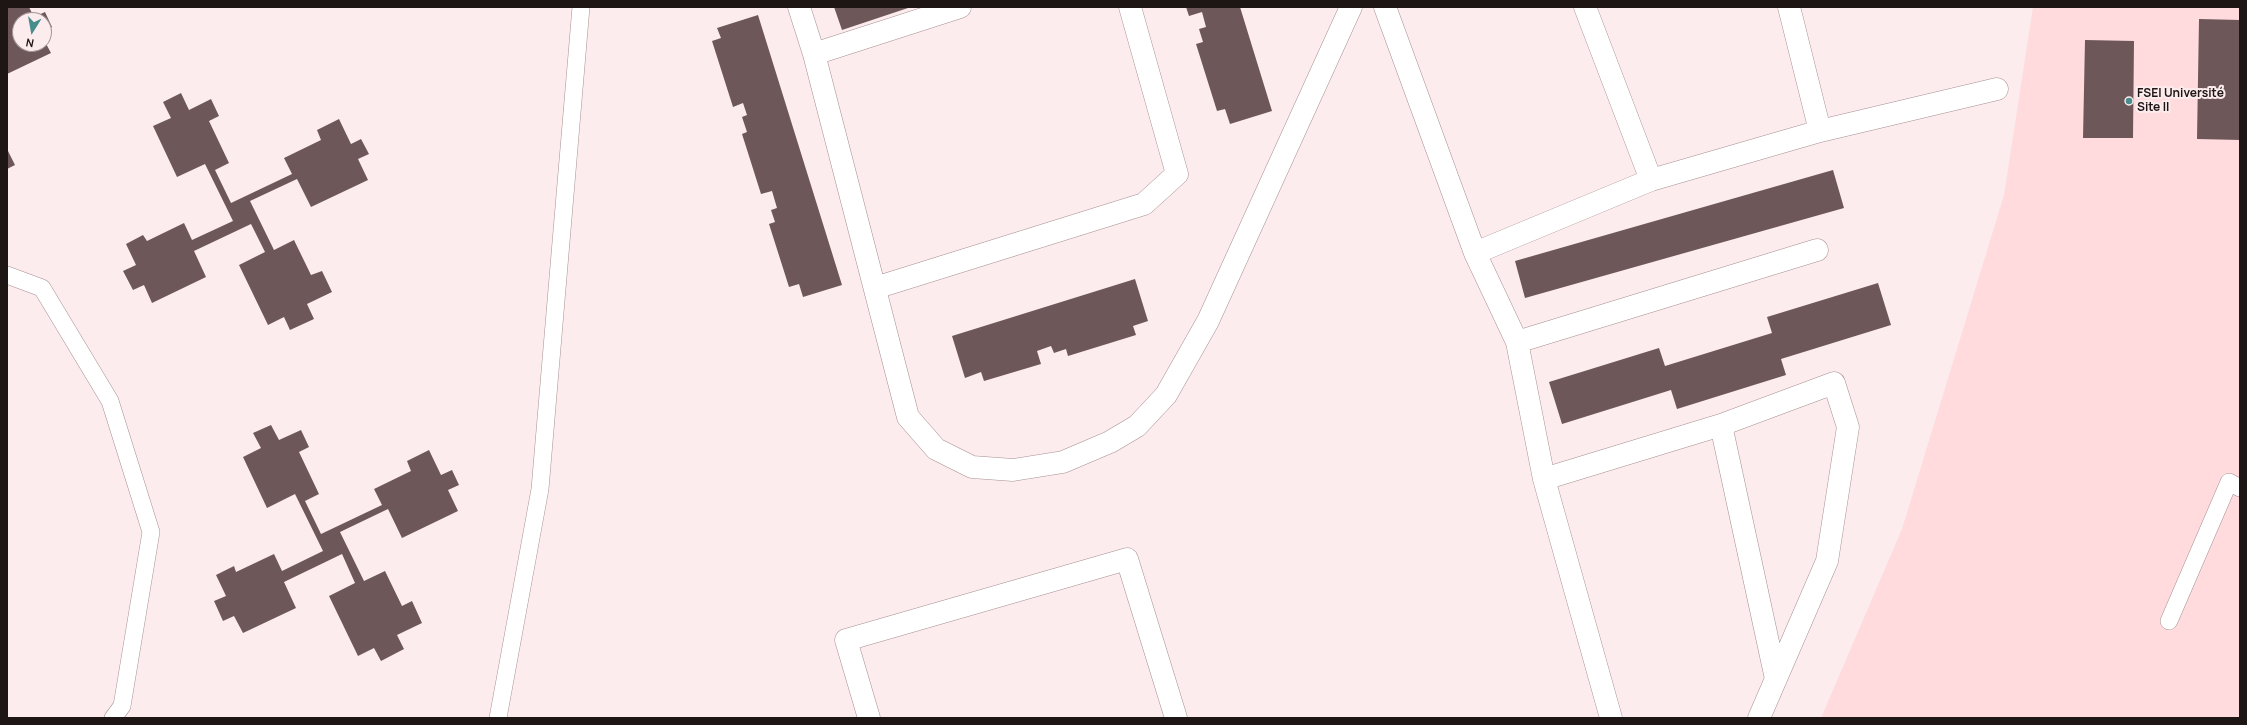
<!DOCTYPE html>
<meta charset="utf-8">
<style>
body{margin:0}
#map{position:relative;width:2247px;height:725px;overflow:hidden;background:#fceced;font-family:Manrope,sans-serif}
canvas{display:block}
.frame{position:absolute;inset:0;border:8px solid #1e1515;pointer-events:none}
.north{position:absolute;left:12px;top:12px;width:40px;height:40px;box-sizing:border-box;background:#fceced;border:1px solid #a39697;border-radius:50%;rotate:191deg;font-size:11px;font-weight:700;line-height:16px;text-align:center;color:#1e1515}
.north::after{content:'';display:block;margin:auto;width:14px;height:18px;background:#468d8b;clip-path:polygon(50% 0,100% 100%,50% 72%,0 100%)}
</style>
<div id="map">
<canvas width="2247" height="725"></canvas>
<div class="frame"></div>
<div class="north">N</div>
</div>
<script>
const ctx = document.querySelector('canvas').getContext('2d');
ctx.lineJoin = 'round';
function paint(path, color) {
  ctx.fillStyle = color;
  ctx.fill(path, 'evenodd');
}
function shape(rows) {
  const path = new Path2D();
  for (const r of rows) {
    path.moveTo(r[0], r[1]);
    for (let i = 2; i < r.length; i += 2) path.lineTo(r[i], r[i + 1]);
  }
  return path;
}
function strokePath(path, color, width, dash) {
  ctx.strokeStyle = color;
  ctx.lineWidth = width;
  ctx.lineCap = dash ? 'butt' : 'round';
  ctx.setLineDash(dash || []);
  ctx.stroke(path);
}
function label(font, color, halo, rows, align = 'center') {
  ctx.font = font + ' Manrope,sans-serif';
  ctx.lineWidth = 4;
  ctx.setLineDash([]);
  ctx.textBaseline = 'middle';
  ctx.strokeStyle = halo;
  ctx.fillStyle = color;
  for (const [text, x, y, turn = 0] of rows) {
    ctx.save();
    ctx.translate(x, y);
    ctx.rotate((+turn || 0) * Math.PI / 180);
    ctx.textAlign = isNaN(turn) ? turn : align;
    if (halo) ctx.strokeText(text, 0, 0);
    ctx.fillText(text, 0, 0);
    ctx.restore();
  }
}
paint(shape([
 [2033,7,2240,7,2240,718,1821,718,1902,529,2004,195]
]), '#ffdbde');
paint(shape([
 [7,7,29,7,34,17,45,12,52,27,44,31,44,20,20,20,20,44,44,44,44,40,51,53,7,74],
 [834,7,911,7,842,30],
 [1186,7,1240,7,1272,111,1230,124,1225,109,1217,111,1196,44,1203,42,1199,29,1206,27,1202,12,1189,16],
 [758,15,842,285,803,297,799,284,789,287,769,224,775,222,771,210,777,208,772,191,761,194,742,134,747,132,742,117,747,115,743,103,733,107,712,41,721,38,717,28],
 [2199,19,2240,20,2240,140,2197,139],
 [2085,40,2134,41,2133,138,2083,138],
 [181,93,189,110,211,99,219,116,209,121,229,163,215,170,231,203,292,174,284,158,321,140,317,130,339,119,351,144,361,139,369,154,358,159,368,180,311,207,297,179,250,201,274,250,294,240,311,275,322,271,332,292,307,304,314,319,290,330,284,317,268,325,239,265,265,252,251,224,194,251,206,277,152,303,144,285,133,290,123,271,136,265,126,244,143,235,147,241,184,223,192,240,233,221,205,164,177,177,153,126,171,118,163,102],
 [7,149,15,165,7,169],
 [1833,170,1844,208,1525,298,1515,261],
 [1135,279,1148,321,1133,326,1136,335,1068,356,1066,349,1054,353,1051,346,1037,351,1041,364,984,381,981,372,965,378,952,336],
 [1878,283,1891,325,1781,359,1786,375,1677,409,1671,390,1562,424,1549,382,1659,348,1665,366,1772,333,1767,317],
 [271,425,279,440,301,430,309,447,299,452,319,494,305,501,321,534,382,505,374,489,411,471,407,461,429,450,441,475,452,470,459,485,448,490,458,511,402,538,388,509,340,532,364,581,385,571,402,606,412,601,422,623,397,635,404,649,381,661,374,648,358,656,329,596,355,583,342,554,284,582,296,608,243,633,234,616,223,621,214,601,226,596,216,575,234,566,236,572,274,554,282,571,323,551,295,494,267,508,243,457,261,448,253,433]
]), '#6e5759');
const service = shape([
 [7,275,42,288,110,401,151,532,122,706,113,718],
 [2169,621,2229,482,2240,488],
 [498,718,540,489,581,7]
]);
const minor = shape([
 [799,7,814,54,908,417,936,449,972,467,1013,470,1063,462,1110,442,1137,426,1166,395,1208,321,1351,7],
 [1385,7,1475,253,1517,342,1544,479,1611,718],
 [1585,7,1651,180],
 [1789,7,1820,131],
 [814,54,960,7],
 [1475,253,1651,180,1820,131,1997,89],
 [875,288,1144,204,1177,174,1130,7],
 [1517,342,1817,250],
 [1721,425,1776,679],
 [1544,479,1721,425,1834,383,1848,427,1827,561,1759,718],
 [869,718,846,640,1127,559,1176,718]
]);
strokePath(service, '#a89092', 18);
strokePath(minor, '#a89092', 23);
strokePath(service, '#fff', 17);
strokePath(minor, '#fff', 22);
for (const [x, y, r, color] of [
 [2129,101,4,"#468d8b"]
]) {
  const dot = new Path2D();
  dot.arc(x, y, r, 0, 2 * Math.PI);
  ctx.fillStyle = color;
  ctx.fill(dot);
  strokePath(dot, '#fceced', 1.5);
}
label('bold 12px', '#1e1515', '#fceced', [
 ["FSEI Université",2137,94],
 ["Site II",2137,108]
], 'left');
</script>
